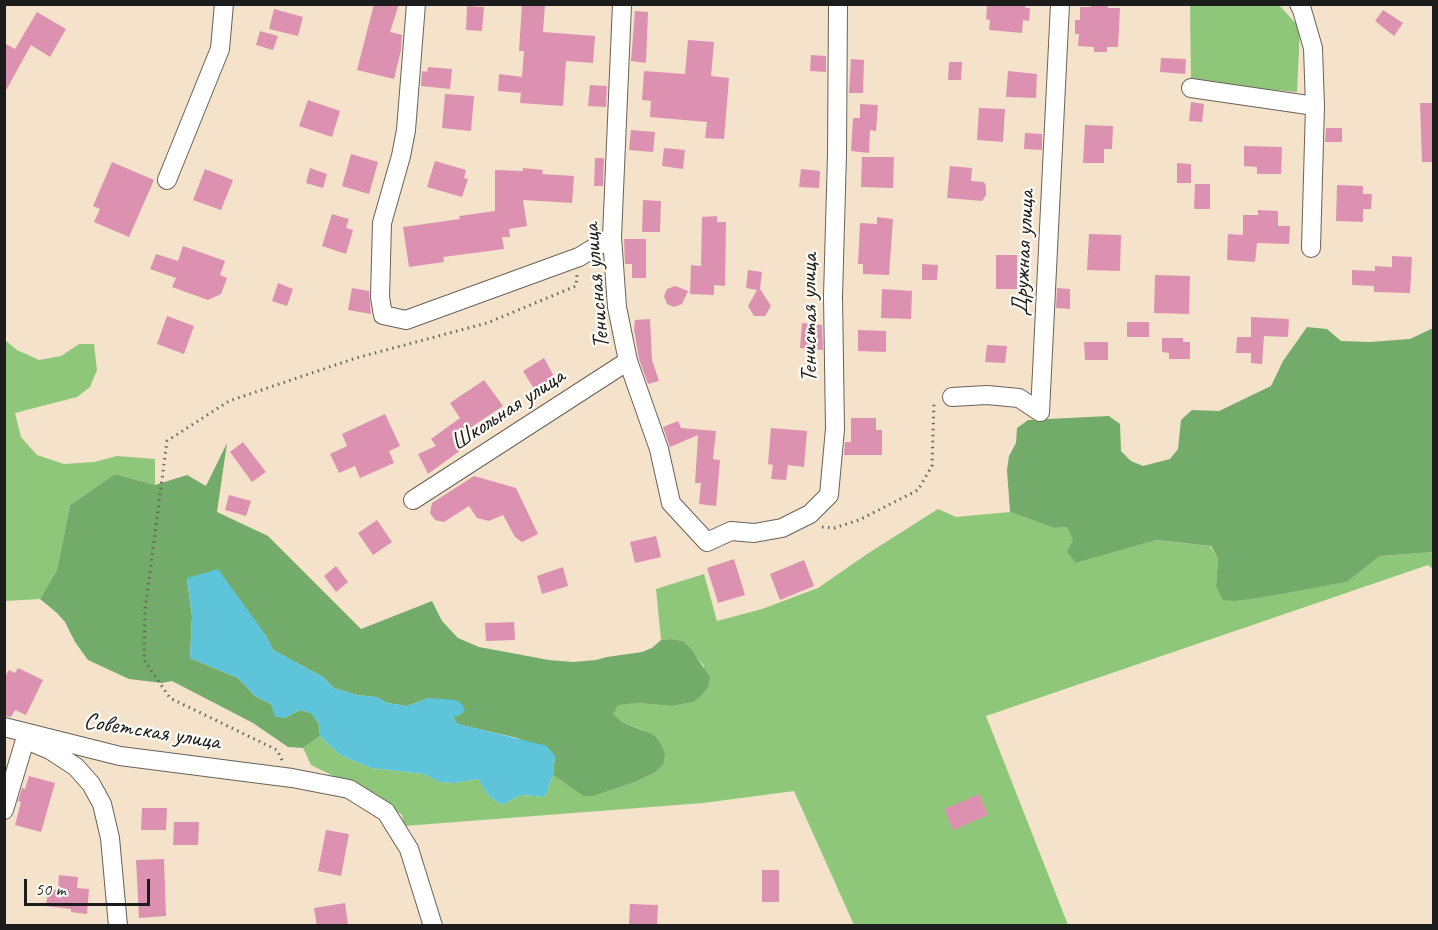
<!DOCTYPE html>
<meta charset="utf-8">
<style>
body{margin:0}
#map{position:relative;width:1438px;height:930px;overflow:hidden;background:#f4e3ca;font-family:Caveat,sans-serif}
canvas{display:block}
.frame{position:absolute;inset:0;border:6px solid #1c1c1c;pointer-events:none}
.scale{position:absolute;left:24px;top:879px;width:126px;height:27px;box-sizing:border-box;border:3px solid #1c1c1c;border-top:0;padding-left:8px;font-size:18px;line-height:21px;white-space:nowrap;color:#1c1c1c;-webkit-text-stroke:4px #fdfcf7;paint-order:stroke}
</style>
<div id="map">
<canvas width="1438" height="930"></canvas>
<div class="frame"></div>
<div class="scale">50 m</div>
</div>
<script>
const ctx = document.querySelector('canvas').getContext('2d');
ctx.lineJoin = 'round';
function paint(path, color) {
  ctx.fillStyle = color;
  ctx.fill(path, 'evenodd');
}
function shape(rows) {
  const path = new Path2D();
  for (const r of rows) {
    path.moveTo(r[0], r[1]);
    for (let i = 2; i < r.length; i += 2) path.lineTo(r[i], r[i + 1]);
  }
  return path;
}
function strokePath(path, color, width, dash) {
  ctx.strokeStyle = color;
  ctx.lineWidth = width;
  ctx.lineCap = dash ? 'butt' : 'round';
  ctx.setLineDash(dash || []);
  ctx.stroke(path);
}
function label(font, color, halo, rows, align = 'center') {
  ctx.font = font + ' Caveat,sans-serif';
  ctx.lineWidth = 4.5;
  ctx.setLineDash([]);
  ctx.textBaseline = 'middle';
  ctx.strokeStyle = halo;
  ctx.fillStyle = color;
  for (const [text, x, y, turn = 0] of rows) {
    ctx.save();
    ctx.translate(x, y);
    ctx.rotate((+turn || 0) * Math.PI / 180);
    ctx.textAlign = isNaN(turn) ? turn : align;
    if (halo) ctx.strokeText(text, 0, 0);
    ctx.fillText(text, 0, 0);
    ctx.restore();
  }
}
paint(shape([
 [1190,5,1279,5,1300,28,1297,92,1191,83],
 [5,340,17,350,39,360,61,356,79,344,94,344,97,370,90,387,77,397,15,413,21,437,37,455,64,464,94,462,117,456,155,459,155,485,115,474,70,505,57,570,40,599,5,601],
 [938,509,956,517,1010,512,1054,528,1067,527,1074,540,1076,563,1155,540,1210,546,1218,559,1216,586,1237,601,1347,582,1380,556,1433,552,1433,569,1428,565,986,716,1068,925,854,925,794,791,703,803,404,826,402,815,386,802,311,765,303,748,320,736,340,755,371,768,424,774,440,782,455,783,478,779,489,796,502,805,521,795,545,797,553,775,583,796,594,796,635,782,654,773,662,765,643,730,622,722,612,714,618,704,638,703,672,706,693,702,704,666,683,641,671,639,661,640,656,589,704,574,717,621,762,609,818,588,867,554]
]), '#8fc77a');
paint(shape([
 [1307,327,1327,329,1341,341,1370,342,1410,339,1433,328,1433,552,1380,556,1347,582,1264,597,1237,601,1223,600,1216,586,1218,559,1211,546,1156,540,1076,563,1067,552,1073,540,1067,527,1054,528,1010,512,1007,470,1009,456,1016,443,1017,428,1028,420,1109,416,1120,424,1121,451,1131,461,1143,466,1170,459,1178,449,1181,420,1192,410,1219,411,1271,386,1283,361],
 [227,443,217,512,268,536,361,629,432,601,442,621,458,638,479,647,549,660,573,662,596,660,607,657,642,652,652,648,661,640,671,639,683,641,691,649,710,677,708,687,701,696,693,702,672,706,638,703,618,705,613,714,622,722,654,735,661,744,665,754,663,765,654,773,635,782,594,796,583,796,553,775,555,756,517,738,457,724,453,717,429,698,407,706,387,703,376,697,357,695,334,688,323,677,273,650,265,634,187,579,192,616,190,658,238,678,255,696,271,704,284,718,300,710,311,713,319,724,320,736,303,748,288,747,253,723,172,681,162,683,129,679,88,660,75,642,65,622,57,613,40,599,57,570,70,505,115,474,155,485,187,475,206,486]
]), '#73ac6a');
paint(shape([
 [218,569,265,634,273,650,323,677,334,688,357,695,376,697,387,703,407,706,429,698,456,700,462,704,465,710,460,715,453,717,458,724,547,746,555,756,553,775,545,797,521,795,502,805,489,796,478,779,455,783,440,782,424,774,371,768,340,755,320,736,319,724,311,713,300,710,284,718,275,717,271,704,255,696,238,678,190,658,192,616,187,578]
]), '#5dc4da');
paint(shape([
 [374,4,399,4,390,32,402,35,401,50,394,79,357,70],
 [522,4,545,4,543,32,595,36,593,63,566,61,563,106,520,103,521,93,498,91,499,74,522,77,524,51,519,51],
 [993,4,1026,4,1025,8,1030,8,1029,21,1023,20,1022,33,989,30,990,20,986,19,987,6,993,6],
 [1091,4,1108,4,1108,8,1120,8,1118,47,1107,47,1107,52,1094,52,1094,47,1078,46,1079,34,1075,34,1075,20,1080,20,1080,7,1091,7],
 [467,6,484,7,482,31,466,30],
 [274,9,303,17,298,36,269,29],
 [1383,10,1403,23,1394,36,1375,21],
 [635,11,648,12,646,63,631,61],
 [37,12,66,29,50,57,31,45,4,94,4,43,15,49],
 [260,31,278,36,273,50,256,45],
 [688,40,714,42,711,76,729,78,724,139,705,138,707,122,650,117,651,101,642,100,644,71,685,74],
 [811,55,826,56,826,72,810,71],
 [1161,58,1186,59,1185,74,1160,72],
 [851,59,864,60,863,93,849,93],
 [949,62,962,62,961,80,948,80],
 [428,67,452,69,450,89,421,86,422,71,427,72],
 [1008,71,1037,74,1036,98,1006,97],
 [590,85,607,86,606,107,588,106],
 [445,94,474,96,471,131,442,128],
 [308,100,340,111,332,137,299,126],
 [1191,102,1204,104,1202,122,1189,121],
 [1420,103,1434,103,1434,162,1422,162],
 [860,104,878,105,876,131,870,130,869,153,851,151,853,118,860,118],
 [979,108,1005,109,1003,142,977,140],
 [1085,125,1113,126,1112,149,1104,149,1104,163,1083,163],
 [1326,128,1342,128,1342,142,1325,142],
 [631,130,655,132,653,152,629,150],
 [1025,133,1042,134,1042,150,1024,149],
 [1244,146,1282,147,1281,174,1257,174,1257,167,1244,166],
 [664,148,685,150,683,169,662,166],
 [351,154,378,162,369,194,342,186],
 [862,157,894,157,893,188,861,187],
 [595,158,604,158,603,186,594,186],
 [435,161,466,170,464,178,468,179,462,197,427,187],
 [112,162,154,180,129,237,94,222,100,209,93,206],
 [1177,163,1191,164,1191,183,1177,183],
 [950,166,972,168,971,181,984,182,986,186,986,195,982,201,947,198],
 [310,168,327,174,323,188,306,183],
 [523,168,543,170,542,174,574,176,572,203,523,200,527,226,509,229,510,237,502,237,504,249,443,257,444,262,409,267,403,227,460,219,459,216,495,211,495,170,523,171],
 [205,169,233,180,221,210,193,200],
 [801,169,820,171,819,188,799,187],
 [1195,184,1210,184,1210,209,1194,209],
 [1337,185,1363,186,1363,194,1372,194,1371,209,1363,209,1363,222,1336,221],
 [643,200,661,201,660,232,642,232],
 [1258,210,1278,211,1278,226,1290,226,1289,244,1257,243,1255,262,1227,260,1228,234,1243,235,1243,215,1258,215],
 [332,214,349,219,346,228,353,230,346,254,322,246],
 [717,216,717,222,726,222,725,286,714,285,714,295,690,294,691,265,701,266,702,217],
 [877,217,893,219,889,275,863,274,863,264,858,264,860,223,877,224],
 [1089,234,1121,235,1120,271,1087,270],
 [624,239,646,239,646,278,632,278,632,264,625,264],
 [183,246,225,261,220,275,227,278,221,294,208,300,172,287,176,278,150,269,156,254,178,261],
 [996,255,1017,255,1017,289,996,289],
 [1392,256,1412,257,1410,293,1374,292,1374,286,1352,285,1352,270,1375,271,1375,266,1392,267],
 [922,264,938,265,937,280,922,280],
 [748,270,762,272,760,289,771,306,765,316,754,316,748,306,757,290,746,288],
 [1155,275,1190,276,1189,314,1154,313],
 [278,283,293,289,287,306,272,301],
 [675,286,688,291,682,304,674,307,667,304,664,296,667,289],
 [352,288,369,291,371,314,348,310],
 [1057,288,1070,289,1070,309,1056,308],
 [882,289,912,291,911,319,881,318],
 [167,316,194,326,184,354,157,344],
 [1251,317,1289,319,1288,337,1264,336,1262,364,1251,363,1251,353,1236,353,1237,337,1251,337],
 [650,319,652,360,659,381,648,384,639,359,634,329,635,320],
 [1127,322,1149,322,1149,337,1127,337],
 [802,323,822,325,823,350,800,348],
 [858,330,886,331,886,352,858,351],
 [1162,338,1183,338,1183,342,1190,342,1190,359,1169,359,1169,353,1162,352],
 [1084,342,1108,342,1108,360,1085,360],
 [987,345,1007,346,1005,363,985,362],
 [544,358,556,380,536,392,523,371],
 [484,380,503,406,458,436,465,447,428,474,418,454,436,446,431,439,460,418,450,403],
 [385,414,400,446,389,451,394,463,360,478,355,466,339,473,330,454,347,446,342,434],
 [851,418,876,418,876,430,882,430,882,455,844,455,845,442,851,442],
 [678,421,681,428,716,431,713,459,720,460,716,506,699,504,701,483,695,483,698,435,670,447,663,427],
 [771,428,807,431,804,467,788,465,786,480,771,479,773,465,768,464],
 [243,442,266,472,252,482,230,452],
 [474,476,516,488,538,534,522,542,515,537,503,515,489,521,477,518,469,506,444,522,435,520,430,513,432,503],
 [229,495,251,501,246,516,225,510],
 [377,520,392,542,373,555,358,533],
 [656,536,661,557,635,563,630,542],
 [734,559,745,595,718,603,707,568],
 [804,560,814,586,780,600,770,574],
 [336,566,348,582,336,592,324,576],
 [563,567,568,586,542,594,537,576],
 [514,622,515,640,486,641,485,623],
 [18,668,43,680,26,715,15,710,11,717,4,716,4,678,9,670,15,673],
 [29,776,55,783,41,832,15,825,21,802,18,801,22,788,25,789],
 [979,794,988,815,953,830,944,809],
 [142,808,167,808,166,830,141,830],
 [174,822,199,822,198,845,173,845],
 [326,830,349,834,341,876,318,871],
 [164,859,166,916,139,918,136,860],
 [762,870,779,870,779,902,762,902],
 [59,875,78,877,77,888,89,889,87,914,71,912,71,909,46,906,48,889,58,890],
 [345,903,348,926,317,926,314,908],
 [630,904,658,905,657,926,629,926]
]), '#dd91b1');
const minor = shape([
 [416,4,406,130,401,156,382,223,380,297,383,315,406,320,579,257,612,237],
 [622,4,612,237,617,307,628,361,659,449,671,503,707,542,731,531,754,533,782,528,810,514,829,495,835,429,833,296,837,154,838,4],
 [1299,4,1302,10,1313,48,1315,106,1311,248],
 [1191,88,1315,106],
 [167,180,220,49,224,4],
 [952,397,987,395,1019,398,1040,412,1060,4],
 [413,500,628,361],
 [4,727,120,756,292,778,349,789,386,812,409,849,433,926],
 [31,742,50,750,76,767,91,784,102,804,110,838,118,926],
 [4,810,25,740]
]);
strokePath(minor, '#686259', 20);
strokePath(shape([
 [822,527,834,528,859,520,918,490,932,466,934,401],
 [282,760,277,750,170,698,144,660,145,610,167,441,229,401,356,358,487,323,576,286,577,274]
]), '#686259', 3, [1.5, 4.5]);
strokePath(minor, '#fff', 18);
label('24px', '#1c1c1c', '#fdfcf7', [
 ["Дружная улица",1024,253,-87],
 ["Тенисная улица",597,286,-95],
 ["Тенистая улица",810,318,-90],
 ["Школьная улица",508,410,-33],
 ["Советская улица",152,732,9]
]);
</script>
